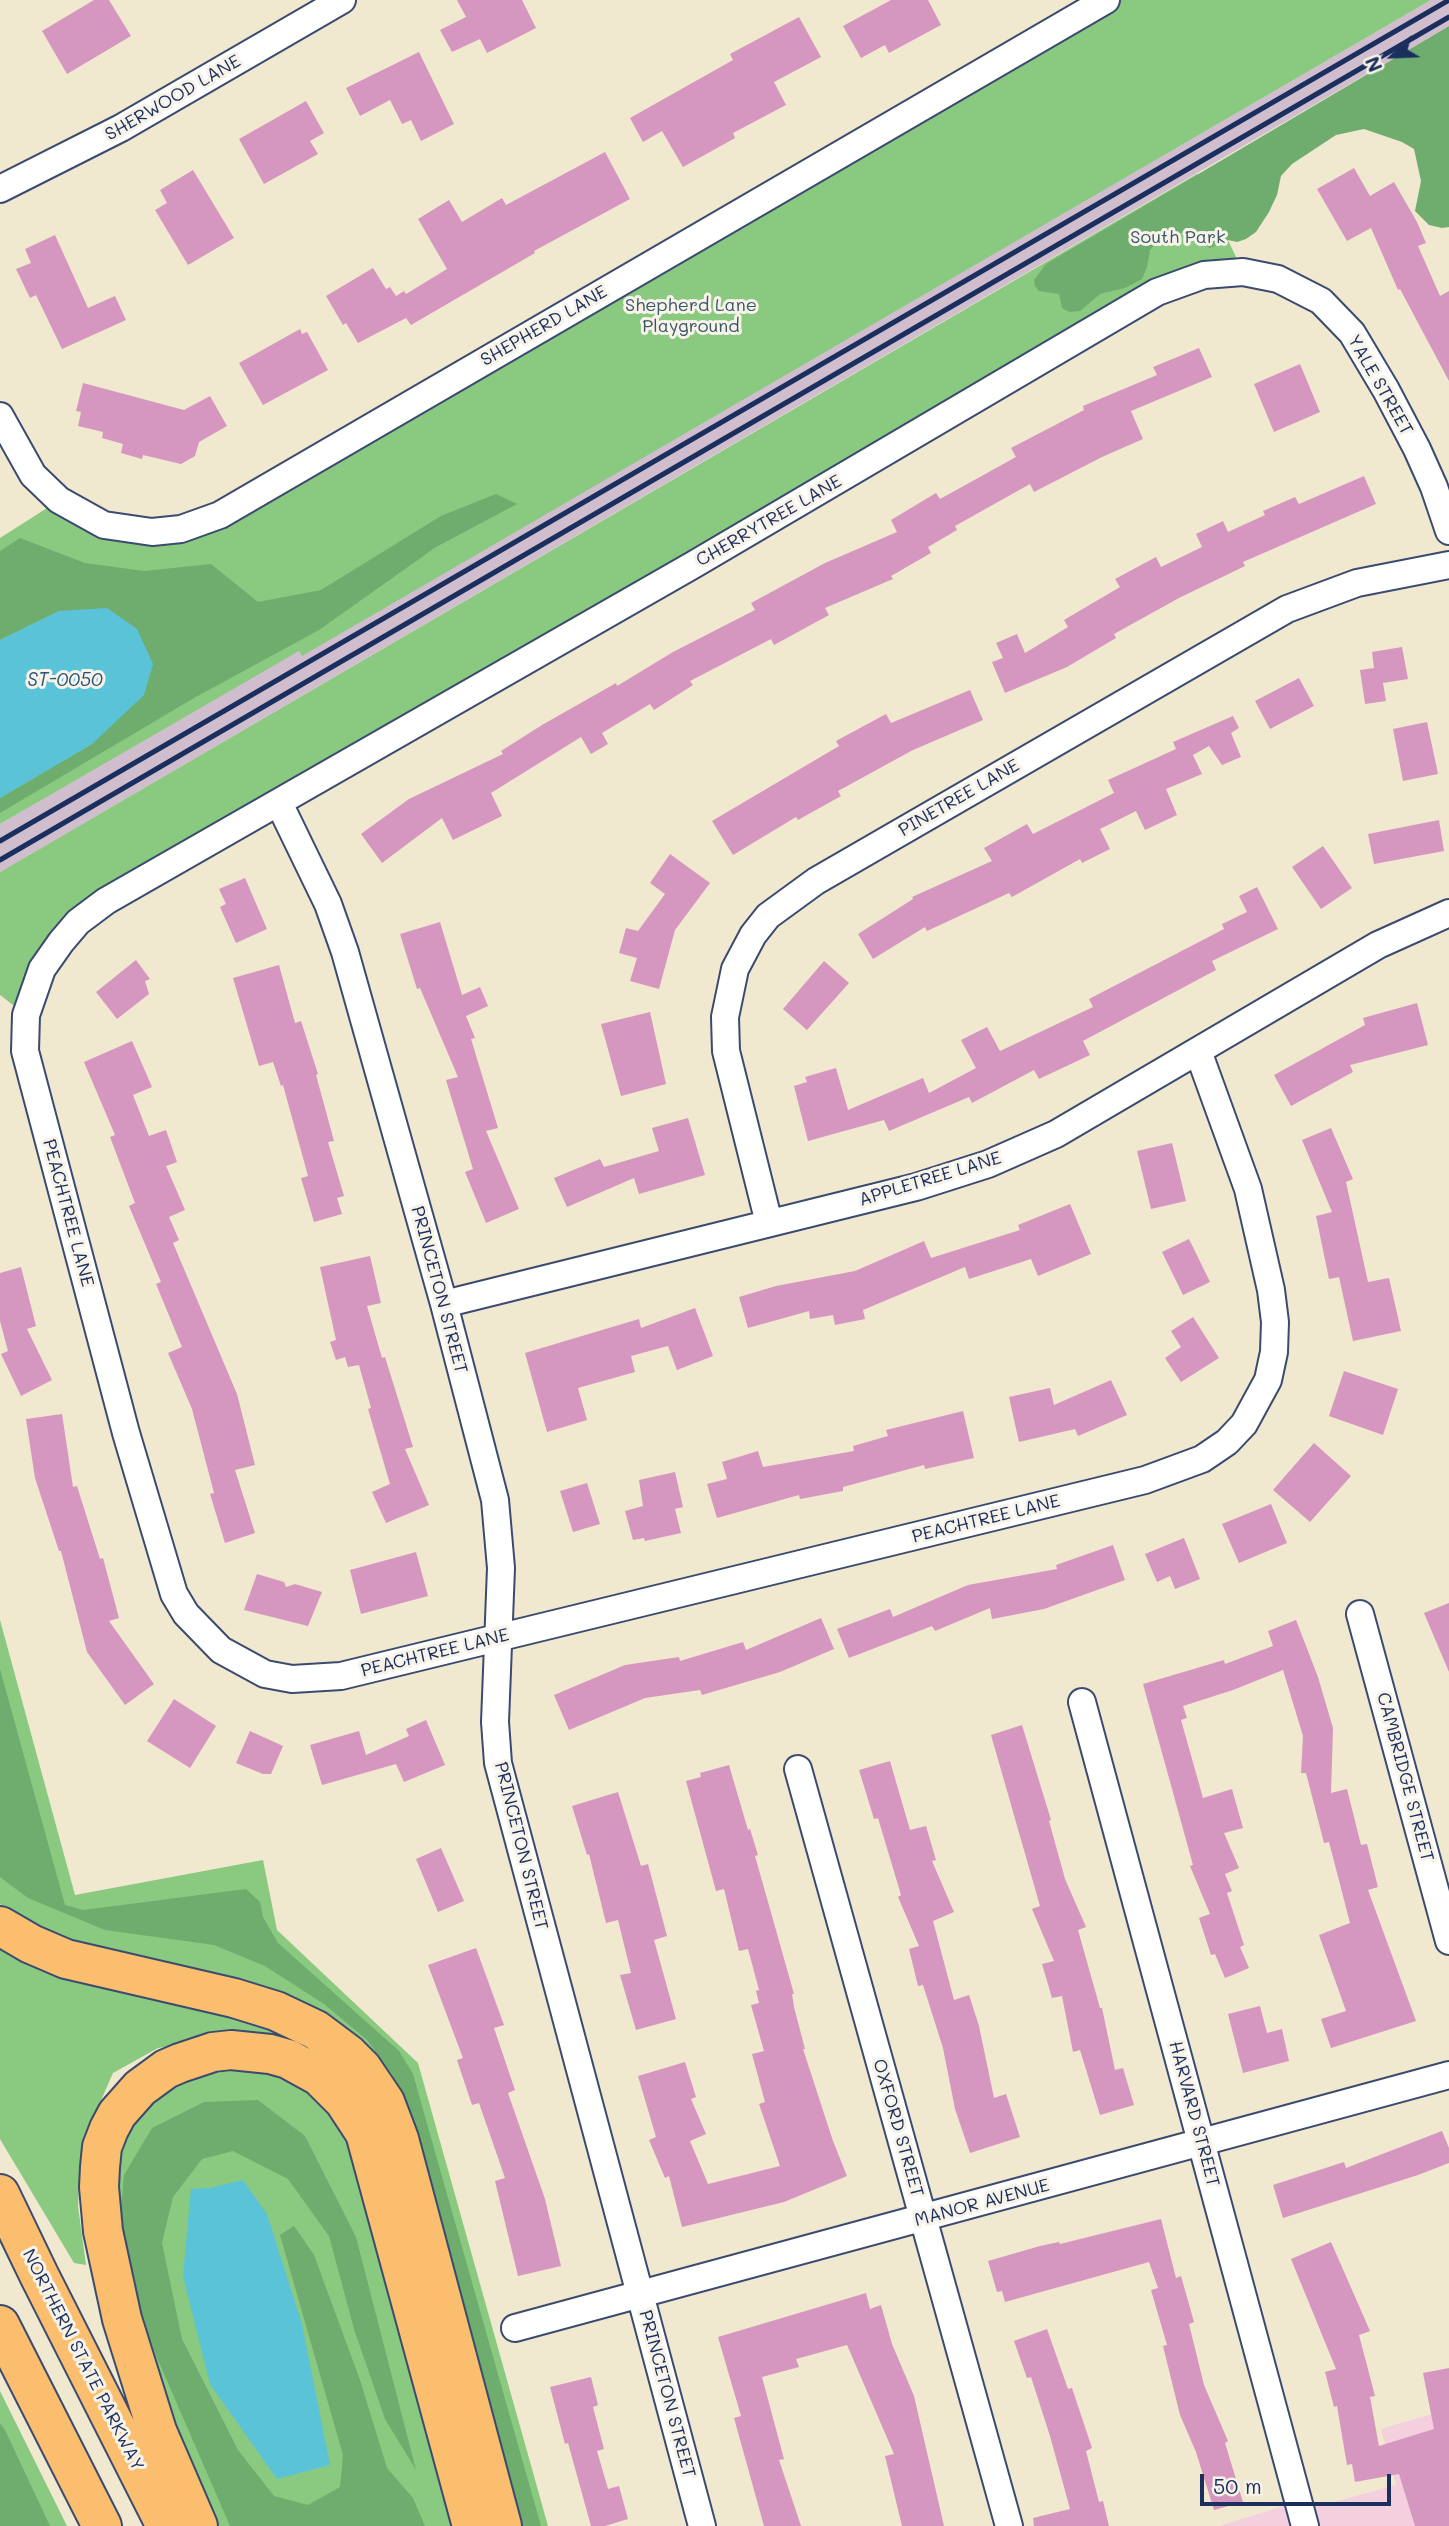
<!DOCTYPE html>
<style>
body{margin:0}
#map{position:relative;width:1449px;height:2526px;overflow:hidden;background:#f1e8d0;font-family:Mali,sans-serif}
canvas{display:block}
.north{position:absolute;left:1358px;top:21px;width:70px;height:70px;-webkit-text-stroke:5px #f7f3e8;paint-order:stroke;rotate:247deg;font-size:19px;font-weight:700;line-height:28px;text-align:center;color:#1b2f5e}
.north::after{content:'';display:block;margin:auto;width:24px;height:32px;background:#1b2f5e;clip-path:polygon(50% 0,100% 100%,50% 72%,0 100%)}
.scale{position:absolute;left:1200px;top:2474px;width:191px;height:32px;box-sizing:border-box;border:4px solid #1b2f5e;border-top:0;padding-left:9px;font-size:21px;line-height:24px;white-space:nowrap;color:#1b2f5e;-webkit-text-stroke:5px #f7f3e8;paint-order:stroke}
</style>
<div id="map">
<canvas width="1449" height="2526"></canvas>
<div class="north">N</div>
<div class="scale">50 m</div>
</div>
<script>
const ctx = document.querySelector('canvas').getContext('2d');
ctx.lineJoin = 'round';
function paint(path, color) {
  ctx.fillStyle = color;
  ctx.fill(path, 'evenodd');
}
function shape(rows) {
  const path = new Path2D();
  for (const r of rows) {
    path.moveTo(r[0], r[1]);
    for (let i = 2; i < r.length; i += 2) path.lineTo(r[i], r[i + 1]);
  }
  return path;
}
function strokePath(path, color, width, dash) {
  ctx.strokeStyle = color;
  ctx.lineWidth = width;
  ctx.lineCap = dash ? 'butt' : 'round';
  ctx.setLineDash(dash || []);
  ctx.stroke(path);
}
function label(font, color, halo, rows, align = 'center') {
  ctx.font = font + ' Mali,sans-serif';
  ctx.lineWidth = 6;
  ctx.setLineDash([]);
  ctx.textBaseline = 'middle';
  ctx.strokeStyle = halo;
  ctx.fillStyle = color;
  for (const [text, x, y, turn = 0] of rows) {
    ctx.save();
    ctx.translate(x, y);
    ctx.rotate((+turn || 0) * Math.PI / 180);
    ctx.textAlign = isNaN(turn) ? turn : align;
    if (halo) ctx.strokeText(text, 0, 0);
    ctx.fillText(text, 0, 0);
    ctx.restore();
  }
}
paint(shape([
 [1449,2409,1449,2526,1219,2526,1297,2502,1301,2511,1396,2485,1381,2429]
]), '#f4cfde');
paint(shape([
 [1431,0,1449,0,1449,26,0,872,0,824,299,650,302,655]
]), '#d0bdce');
paint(shape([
 [1107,0,1431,0,302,656,299,651,0,824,0,538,55,503,179,533],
 [1197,174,1243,272,1204,275,78,922,26,1015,0,995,0,872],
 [0,1620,75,1895,263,1860,277,1930,418,2063,548,2526,512,2526,361,2048,302,2001,40,1934,0,1904],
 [0,1943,85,1982,289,2032,278,2044,222,2038,158,2048,113,2073,92,2121,80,2164,78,2206,86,2265,74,2263,0,2139],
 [265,2066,315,2095,349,2136,453,2526,210,2526,172,2444,107,2165,132,2113,161,2086,209,2069],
 [0,2391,67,2526,0,2526]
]), '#8ac980');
paint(shape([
 [1449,26,1449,227,1442,228,1429,225,1415,211,1421,181,1414,149,1402,142,1364,129,1336,135,1292,164,1281,176,1277,195,1269,212,1256,232,1246,239,1237,242,1228,240,1210,248,1183,233,1174,233,1161,238,1150,250,1147,267,1142,279,1125,288,1100,294,1080,311,1069,312,1062,308,1059,294,1039,291,1035,286,1034,280,1046,264],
 [496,494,517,504,436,547,319,630,194,698,0,813,0,798,92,744,59,611,0,640,0,551,20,538,85,563,144,571,211,564,258,602,321,590,441,516],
 [0,1669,65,1905,83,1910,246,1889,260,1902,263,1917,278,1943,399,2051,413,2074,541,2526,520,2526,405,2109,392,2074,367,2040,324,2004,265,1966,214,1945,105,1930,28,1898,0,1877],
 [258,2100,305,2136,356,2237,416,2470,385,2419,354,2329,329,2236,288,2179,233,2151,202,2159,173,2197,162,2243,182,2339,238,2450,274,2496,308,2505,340,2487,343,2455,280,2235,294,2226,314,2255,360,2380,387,2468,413,2498,425,2526,230,2526,135,2307,119,2235,124,2175,152,2128,204,2102],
 [0,2423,5,2430,50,2526,0,2526]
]), '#6fad6e');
paint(shape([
 [107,608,137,629,153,664,144,695,92,744,0,798,0,640,59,611],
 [243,2180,267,2214,302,2324,330,2465,277,2479,210,2384,183,2276,191,2189,210,2188]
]), '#5bc3d8');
paint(shape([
 [94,0,109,0,131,36,67,74,42,31],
 [457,0,522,0,536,28,487,53,480,39,452,52,440,30,466,17],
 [891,0,928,0,941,25,889,53,885,45,861,58,843,26],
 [799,17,821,57,774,82,786,105,733,133,735,138,683,167,662,131,643,142,630,118,733,60,730,54],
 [419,52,454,124,421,141,411,120,402,124,390,100,360,116,346,88],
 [306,101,324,133,310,141,318,154,264,184,239,139],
 [605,152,630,199,534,251,535,253,411,325,406,318,358,343,346,323,343,325,326,296,373,268,386,289,390,287,396,296,404,291,406,294,447,269,418,219,449,200,462,222,502,198,506,205],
 [1354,168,1370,196,1394,182,1417,222,1426,243,1418,246,1440,296,1449,291,1449,381,1400,289,1398,290,1371,228,1347,241,1317,189],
 [193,170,234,238,188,265,155,210,167,203,160,190],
 [55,235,88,308,115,296,126,320,62,349,36,295,30,298,16,269,31,263,25,249],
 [300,329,302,334,307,332,328,370,263,405,239,363],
 [1199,348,1212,377,1131,411,1143,439,1102,457,1034,492,1030,484,955,526,957,530,928,547,931,553,891,576,893,579,825,608,829,615,774,645,771,639,690,681,693,685,654,710,650,704,602,733,608,744,591,754,581,737,491,793,502,816,453,840,442,818,382,863,361,834,409,799,503,754,501,751,542,725,616,683,617,686,673,652,755,610,751,603,825,563,897,532,891,520,936,493,940,499,1016,457,1011,448,1084,410,1083,406,1157,375,1153,367],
 [1300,364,1320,412,1274,432,1254,384],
 [83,383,184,410,210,396,227,426,199,442,195,456,181,464,143,455,142,459,121,453,123,444,102,438,103,432,78,426,81,412,76,411],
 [1364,476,1376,504,1243,562,1245,566,1179,598,1114,634,1116,638,1067,667,1005,693,992,662,1003,658,996,643,1017,634,1025,653,1068,627,1064,620,1120,587,1115,579,1156,557,1161,567,1202,547,1196,534,1223,521,1228,532,1265,515,1263,511,1295,497,1299,504],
 [1402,647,1408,679,1383,683,1386,701,1365,704,1360,670,1374,668,1372,652],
 [1299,678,1314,706,1270,729,1255,701],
 [970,690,983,720,913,750,838,791,841,796,798,820,796,817,733,855,712,821,839,746,836,741,886,714,891,723],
 [1233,716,1239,728,1231,733,1241,757,1222,765,1209,746,1193,755,1202,774,1166,789,1177,815,1145,830,1136,811,1100,829,1110,849,1082,863,1080,859,1012,897,1009,893,927,931,925,927,873,959,858,934,913,899,912,897,992,861,984,848,1027,824,1033,834,1114,793,1108,780,1176,749,1173,742],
 [1427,722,1438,774,1403,781,1393,729],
 [1439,820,1444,851,1374,864,1368,834],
 [1323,846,1352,888,1321,909,1292,867],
 [670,854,710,883,675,930,659,989,630,981,637,958,619,953,626,928,638,931,665,894,650,883],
 [245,878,267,929,236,943,220,907,226,904,219,889],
 [1257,887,1278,929,1212,961,1216,970,1083,1041,1090,1055,1039,1079,1034,1070,972,1103,969,1097,889,1131,884,1120,808,1141,794,1086,807,1082,805,1077,836,1068,848,1110,923,1078,929,1093,976,1068,961,1040,987,1027,1000,1051,1093,1007,1089,999,1224,929,1222,924,1247,912,1239,896],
 [440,922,462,995,480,987,488,1006,466,1016,475,1038,471,1039,498,1128,486,1131,519,1209,486,1223,465,1172,473,1169,446,1080,458,1077,420,988,417,989,400,934],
 [136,960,150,979,145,981,149,994,117,1019,96,992],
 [824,961,849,983,807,1030,783,1009],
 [279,965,295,1023,301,1021,318,1074,316,1075,334,1141,328,1142,344,1196,337,1198,342,1214,314,1222,301,1178,308,1176,283,1085,281,1086,273,1062,259,1066,233,978],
 [1417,1003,1428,1045,1350,1065,1353,1072,1291,1106,1274,1075,1365,1025,1363,1018],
 [650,1012,666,1084,621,1096,601,1024],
 [132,1041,152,1087,133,1095,149,1136,166,1130,177,1162,166,1166,185,1210,169,1217,179,1240,173,1243,237,1394,255,1465,235,1470,255,1533,225,1543,210,1494,214,1493,192,1409,168,1353,182,1347,156,1284,161,1282,129,1206,135,1203,110,1137,115,1135,84,1062],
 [688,1118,705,1175,639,1194,634,1178,567,1207,554,1178,600,1159,604,1167,659,1151,652,1128],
 [1331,1128,1353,1179,1346,1182,1368,1282,1389,1278,1401,1331,1353,1341,1339,1277,1329,1279,1316,1216,1332,1212,1302,1140],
 [1172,1143,1186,1201,1151,1209,1137,1151],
 [1070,1204,1091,1254,1038,1276,1031,1259,969,1279,965,1267,863,1310,865,1319,835,1325,833,1315,810,1319,809,1311,748,1328,739,1297,776,1286,855,1271,924,1241,931,1258,1020,1230,1018,1225],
 [1189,1239,1210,1282,1183,1295,1162,1252],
 [370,1256,381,1303,367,1306,382,1358,385,1357,413,1447,405,1449,429,1505,386,1523,372,1492,390,1484,368,1409,371,1408,359,1365,348,1367,345,1357,336,1360,330,1342,336,1340,320,1267],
 [21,1267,36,1326,27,1329,52,1380,21,1396,1,1354,8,1351,0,1321,0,1273],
 [695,1308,713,1356,677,1370,668,1346,631,1356,635,1372,578,1388,587,1420,547,1432,525,1353,639,1319,641,1328],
 [1193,1317,1219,1358,1181,1382,1165,1358,1181,1347,1171,1331],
 [1344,1371,1398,1389,1383,1435,1329,1416],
 [1111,1380,1127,1415,1078,1436,1075,1429,1019,1442,1009,1397,1050,1388,1054,1405],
 [963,1411,974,1458,925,1469,924,1465,843,1487,843,1491,800,1499,799,1495,717,1518,707,1484,727,1479,722,1462,758,1451,763,1467,854,1451,853,1446,888,1436,886,1430],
 [62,1414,73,1487,77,1486,100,1559,103,1558,119,1618,109,1621,154,1684,125,1705,87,1652,61,1551,59,1551,35,1478,26,1419],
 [1314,1443,1351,1476,1310,1522,1273,1490],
 [675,1472,683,1507,675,1509,681,1533,645,1541,644,1538,633,1540,625,1511,643,1506,639,1480],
 [587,1483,600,1524,573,1532,560,1491],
 [1271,1504,1287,1543,1239,1563,1222,1524],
 [1184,1538,1200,1579,1175,1589,1170,1576,1157,1582,1145,1554],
 [1113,1545,1125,1580,1044,1609,992,1619,990,1608,935,1631,932,1626,849,1658,837,1629,890,1609,893,1617,968,1585,1057,1569,1056,1565],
 [416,1552,428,1596,361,1614,350,1570],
 [257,1574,284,1582,286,1587,295,1584,322,1592,308,1626,244,1610],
 [1449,1603,1449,1672,1424,1613],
 [821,1618,834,1649,780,1672,702,1695,700,1690,645,1698,569,1730,554,1695,625,1665,679,1657,680,1661,743,1642,746,1650],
 [1296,1620,1318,1677,1333,1728,1331,1793,1347,1789,1361,1845,1367,1844,1378,1887,1368,1890,1416,2021,1331,2048,1321,2019,1346,2011,1319,1935,1350,1923,1329,1842,1324,1843,1306,1773,1301,1773,1303,1736,1283,1670,1233,1690,1183,1706,1187,1718,1181,1720,1203,1798,1232,1789,1243,1828,1224,1833,1239,1868,1225,1874,1232,1891,1227,1893,1244,1945,1240,1947,1249,1968,1225,1978,1215,1954,1211,1955,1199,1918,1210,1914,1190,1866,1193,1865,1143,1684,1224,1660,1225,1664,1273,1646,1268,1631],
 [174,1699,216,1726,190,1768,147,1741],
 [426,1720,445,1765,404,1782,396,1764,322,1785,310,1745,359,1731,366,1755,409,1736,406,1729],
 [1022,1725,1051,1820,1049,1821,1065,1879,1086,1927,1078,1930,1100,2008,1102,2008,1115,2070,1123,2068,1134,2105,1100,2115,1080,2050,1073,2052,1062,1996,1052,1998,1042,1964,1054,1961,1032,1909,1040,1906,991,1735],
 [250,1731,283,1746,271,1774,263,1774,236,1763],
 [890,1761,910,1830,926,1826,936,1860,932,1861,954,1912,933,1921,954,2000,969,1995,979,2026,994,2098,1006,2094,1020,2137,970,2153,955,2109,943,2048,923,1985,918,1986,909,1949,919,1946,898,1897,901,1895,878,1818,874,1819,859,1770],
 [729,1765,748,1830,750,1829,758,1855,755,1856,794,1994,792,1994,794,2007,805,2049,803,2049,833,2141,847,2176,784,2202,682,2227,669,2176,665,2178,649,2140,656,2137,638,2076,685,2062,696,2097,691,2099,706,2134,690,2141,708,2184,780,2166,759,2104,765,2102,752,2054,764,2051,751,2005,759,2003,756,1991,759,1990,748,1949,739,1951,724,1889,716,1891,686,1781,701,1777,700,1773],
 [618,1792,641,1866,648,1864,667,1936,654,1940,676,2019,636,2030,620,1975,631,1973,618,1920,606,1923,589,1854,587,1855,572,1806],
 [441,1848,464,1901,438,1912,416,1859],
 [476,1948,504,2025,494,2028,515,2090,508,2093,545,2199,561,2266,518,2276,495,2181,505,2178,479,2103,472,2105,457,2060,463,2058,428,1965],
 [1260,2006,1267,2033,1282,2029,1289,2061,1243,2073,1228,2014],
 [1442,2131,1449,2148,1449,2163,1418,2175,1283,2218,1273,2185,1344,2162,1346,2168],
 [1161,2219,1176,2278,1181,2276,1194,2322,1189,2324,1204,2385,1228,2441,1225,2443,1243,2502,1214,2510,1196,2452,1180,2415,1163,2346,1167,2345,1151,2290,1158,2288,1149,2262,1005,2302,1002,2291,997,2292,988,2261,1040,2246,1059,2242,1060,2244],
 [1331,2242,1370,2331,1359,2335,1375,2396,1370,2397,1379,2446,1434,2429,1423,2373,1449,2368,1449,2526,1415,2526,1399,2474,1355,2482,1352,2464,1347,2465,1337,2406,1334,2407,1325,2372,1336,2369,1291,2259],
 [866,2293,870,2309,881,2305,892,2344,914,2396,944,2526,902,2526,885,2456,894,2454,847,2345,796,2359,799,2367,762,2377,784,2459,779,2460,801,2526,764,2526,734,2418,741,2416,718,2337],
 [1047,2329,1068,2389,1072,2388,1092,2448,1086,2451,1099,2502,1103,2501,1109,2526,1034,2526,1033,2518,1070,2509,1050,2436,1031,2377,1027,2378,1014,2341],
 [591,2377,598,2405,593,2407,604,2449,597,2451,608,2489,619,2486,628,2519,605,2526,591,2526,568,2443,565,2444,550,2387]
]), '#d597bf');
const minor = shape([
 [0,189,121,128,342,0],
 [0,416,33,475,59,500,104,525,152,532,181,529,220,515,1106,0],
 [279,803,328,904,345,952,444,1304,495,1500,501,1568,495,1722,498,1763,702,2526],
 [1198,1051,1248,1189,1271,1290,1275,1322,1274,1352,1268,1380,1244,1424,1227,1442,1202,1459,1145,1480,341,1676,292,1679,265,1674,221,1650,186,1614,174,1594,126,1433,25,1051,26,1015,42,969,61,942,78,922,106,901,693,565,1157,292,1204,275,1243,272,1278,279,1321,301,1352,333,1386,390,1417,449,1434,487,1449,531],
 [769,1223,726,1051,725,1017,735,969,753,935,768,916,816,881,1287,609,1357,583,1449,565],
 [444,1304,916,1187,988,1164,1056,1134,1378,945,1449,913],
 [1360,1614,1449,1941],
 [1082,1702,1305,2526],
 [798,1769,1009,2526],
 [515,2328,1449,2075]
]);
const highway = shape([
 [0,1926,31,1944,66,1959,234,1998,276,2011,316,2030,348,2054,362,2068,385,2102,399,2139,502,2526],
 [0,2194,39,2275,166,2526],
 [0,2325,102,2526],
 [198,2526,157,2431,122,2319,103,2231,99,2187,100,2167,102,2147,109,2129,117,2114,140,2088,166,2069,180,2063,213,2052,231,2050,270,2054,288,2059,319,2076,344,2101,365,2133,472,2526]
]);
strokePath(minor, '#3b4b6f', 30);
strokePath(highway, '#3b4b6f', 42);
strokePath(minor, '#fff', 26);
strokePath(highway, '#fbbe6e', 38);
strokePath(shape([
 [0,841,1449,0],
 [0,860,1449,17]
]), '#1b2f5e', 5);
label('18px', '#1b2f5e', '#f7f3e8', [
 ["SHERWOOD LANE",173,98,-30],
 ["SHEPHERD LANE",544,326,-30],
 ["YALE STREET",1380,385,60],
 ["CHERRYTREE LANE",769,521,-30],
 ["PINETREE LANE",959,798,-30],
 ["APPLETREE LANE",930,1179,-17],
 ["PEACHTREE LANE",68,1213,75],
 ["PRINCETON STREET",439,1290,75],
 ["PEACHTREE LANE",986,1519,-14],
 ["PEACHTREE LANE",435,1653,-14],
 ["CAMBRIDGE STREET",1405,1777,75],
 ["PRINCETON STREET",521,1846,76],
 ["HARVARD STREET",1194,2114,75],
 ["OXFORD STREET",898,2128,74],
 ["MANOR AVENUE",982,2203,-15],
 ["NORTHERN STATE PARKWAY",83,2360,63],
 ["PRINCETON STREET",667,2394,75]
]);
label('18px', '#375666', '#f7f3e8', [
 ["South Park",1178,237],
 ["Shepherd Lane",691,305],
 ["Playground",691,326]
]);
label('italic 19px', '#2b547c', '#f7f3e8', [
 ["ST-0050",65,680]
]);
</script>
